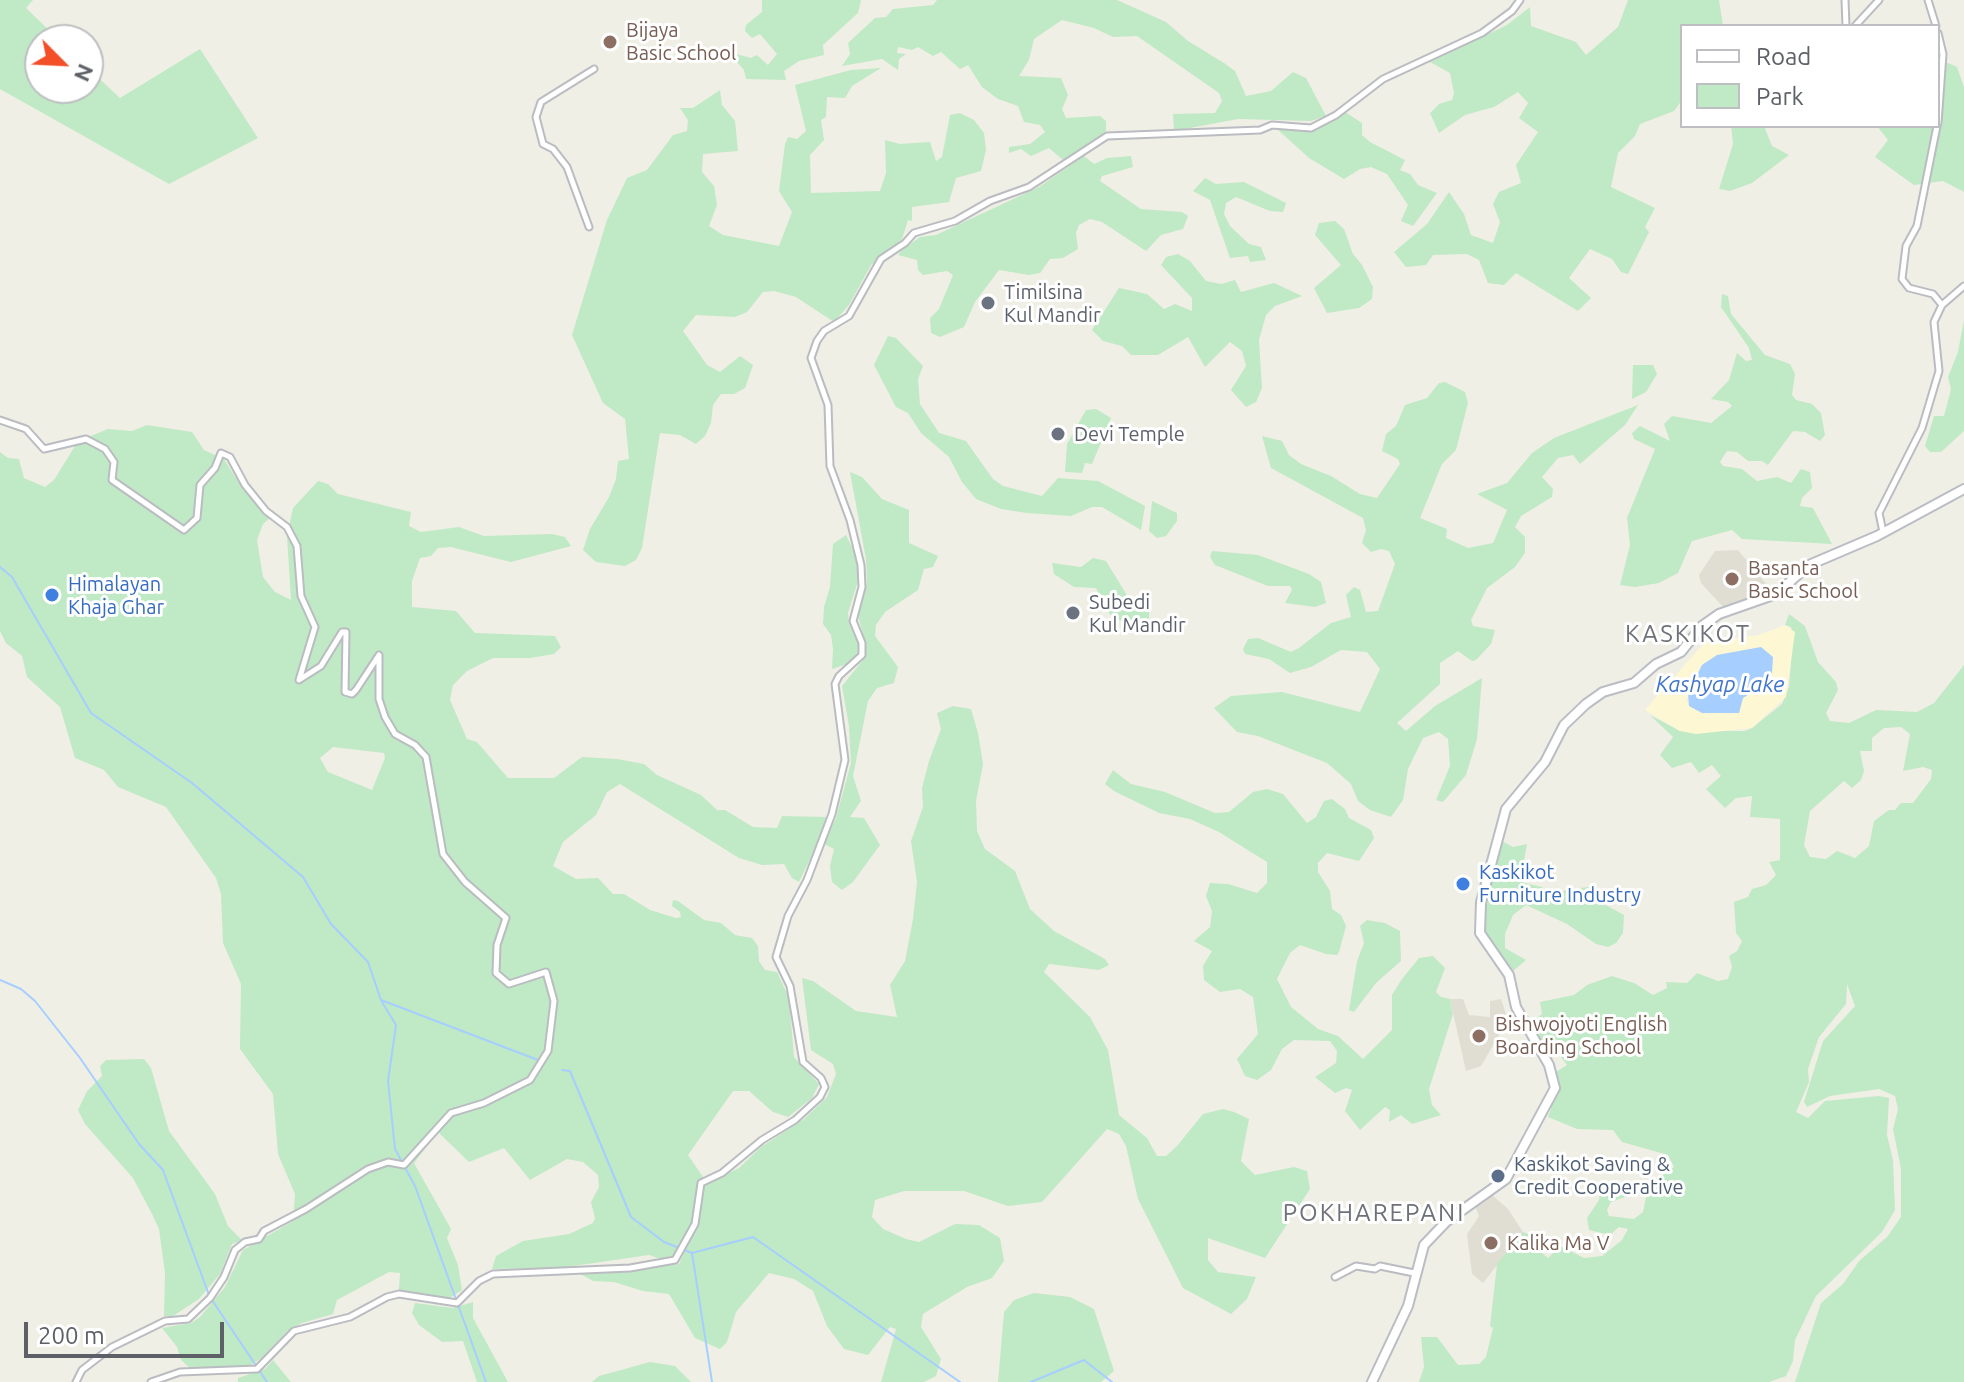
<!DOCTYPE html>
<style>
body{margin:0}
#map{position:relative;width:1964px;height:1382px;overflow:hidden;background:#f0efe5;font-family:Ubuntu,sans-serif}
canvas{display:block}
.legend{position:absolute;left:1680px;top:24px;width:260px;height:104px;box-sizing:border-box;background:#fff;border:2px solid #bebfc2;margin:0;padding:10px 14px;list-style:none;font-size:24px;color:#5d6066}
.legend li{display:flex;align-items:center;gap:16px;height:40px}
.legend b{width:40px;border:2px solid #bebfc2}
.north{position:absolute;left:24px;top:24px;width:80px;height:80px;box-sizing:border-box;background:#fff;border:2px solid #bebfc2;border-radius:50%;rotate:114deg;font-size:22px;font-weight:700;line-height:32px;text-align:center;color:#5d6066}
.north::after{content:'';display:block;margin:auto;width:28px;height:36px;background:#f34f28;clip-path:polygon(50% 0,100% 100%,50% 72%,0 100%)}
.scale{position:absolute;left:24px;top:1322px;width:200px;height:36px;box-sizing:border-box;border:4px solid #5d6066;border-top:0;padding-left:10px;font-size:24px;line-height:28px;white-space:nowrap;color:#5d6066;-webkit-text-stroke:6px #fff;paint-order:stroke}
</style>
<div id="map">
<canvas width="1964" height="1382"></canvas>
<ul class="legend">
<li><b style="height:10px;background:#fff"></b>Road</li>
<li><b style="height:22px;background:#c0e9c5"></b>Park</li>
</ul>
<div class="north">N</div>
<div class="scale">200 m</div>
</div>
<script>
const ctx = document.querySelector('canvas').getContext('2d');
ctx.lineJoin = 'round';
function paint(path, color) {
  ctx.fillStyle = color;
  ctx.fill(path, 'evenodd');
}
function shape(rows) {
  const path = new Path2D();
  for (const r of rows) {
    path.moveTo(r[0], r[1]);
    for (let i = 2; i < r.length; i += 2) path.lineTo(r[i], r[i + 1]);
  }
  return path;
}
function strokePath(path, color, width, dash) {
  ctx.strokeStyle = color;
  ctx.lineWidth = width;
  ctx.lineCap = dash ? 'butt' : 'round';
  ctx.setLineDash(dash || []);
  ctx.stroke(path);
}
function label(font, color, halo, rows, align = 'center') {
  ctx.font = font + ' Ubuntu,sans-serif';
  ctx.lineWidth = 6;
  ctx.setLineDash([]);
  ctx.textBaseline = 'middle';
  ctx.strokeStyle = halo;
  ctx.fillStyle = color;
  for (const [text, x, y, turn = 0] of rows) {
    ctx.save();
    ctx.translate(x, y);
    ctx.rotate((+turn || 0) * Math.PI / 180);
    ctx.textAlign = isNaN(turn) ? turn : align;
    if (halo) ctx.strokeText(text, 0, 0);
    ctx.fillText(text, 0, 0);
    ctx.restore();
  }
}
paint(shape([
 [1738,550,1772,591,1725,609,1701,583,1699,575,1715,551],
 [1450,999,1463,999,1469,1015,1490,1017,1490,1001,1501,999,1508,1020,1481,1066,1466,1071],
 [1491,1194,1508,1209,1523,1232,1483,1283,1472,1274,1467,1234,1479,1216,1475,1206]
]), '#e0ded3');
paint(shape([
 [0,0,33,0,26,8,59,40,40,40,40,88,88,88,88,68,120,98,200,49,258,138,169,184,0,89],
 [762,0,861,0,858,13,823,45,824,55,799,61,784,71,786,80,746,79,744,70,736,61,736,54,751,58,757,55,768,65,777,54,760,34,752,38,745,31,746,25,762,12],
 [937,0,1117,0,1166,22,1188,41,1224,63,1235,71,1246,96,1271,91,1293,72,1306,78,1326,116,1311,121,1238,119,1174,131,1173,114,1215,113,1222,101,1219,93,1137,36,1113,37,1094,28,1062,20,1034,39,1029,60,1019,76,1061,78,1068,95,1062,109,1066,118,1100,116,1106,121,1106,132,1063,160,1049,148,1031,156,1021,149,1009,153,1009,147,1030,144,1045,132,1040,125,1024,122,1018,106,998,99,982,87,968,65,960,69,941,52,933,56,918,47,912,50,898,47,897,53,906,54,899,59,898,70,882,59,842,66,850,54,848,43,875,18,886,17,893,9,933,5],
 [1628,0,1719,0,1723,26,1682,26,1682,100,1674,111,1640,124,1635,136,1618,153,1611,187,1655,208,1645,227,1649,232,1628,274,1621,272,1612,259,1590,249,1569,278,1591,298,1578,311,1516,273,1504,285,1488,283,1479,260,1467,254,1433,255,1426,265,1406,267,1394,252,1427,224,1449,192,1464,214,1471,235,1493,243,1500,222,1493,204,1499,192,1521,183,1516,165,1538,132,1519,118,1528,103,1518,92,1494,107,1465,115,1439,133,1430,113,1439,104,1452,100,1454,93,1450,73,1430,62,1507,25,1530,7,1531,26,1576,42,1586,55,1618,27],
 [1948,63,1957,67,1964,87,1964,192,1943,181,1914,185,1875,157,1888,140,1877,126,1938,126,1938,64],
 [881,68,852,86,845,98,827,97,826,117,821,120,824,140,810,155,811,193,880,191,886,173,885,140,900,144,930,142,936,161,942,157,950,115,960,113,974,120,984,133,986,150,981,171,956,178,949,202,912,207,912,221,908,220,902,239,871,265,849,305,834,322,796,297,774,291,763,292,747,312,735,317,696,315,683,331,707,365,720,372,740,356,753,365,745,388,734,394,721,394,713,405,711,423,705,436,696,444,680,435,660,433,642,548,636,560,625,566,596,562,583,550,590,529,609,497,616,479,618,461,629,459,625,419,603,403,572,335,607,220,627,178,647,170,673,135,687,131,688,120,680,108,693,108,720,90,722,105,735,121,738,151,703,154,702,172,714,186,717,205,709,226,723,235,779,246,792,212,779,191,785,144,788,137,797,139,806,131,795,85,851,70],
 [1345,112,1362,123,1362,135,1370,142,1405,160,1400,170,1410,174,1418,185,1437,193,1413,226,1401,221,1408,205,1387,174,1371,167,1360,169,1344,179,1309,158,1276,128,1312,132],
 [1731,126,1764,126,1772,146,1789,155,1752,183,1730,191,1719,189,1733,144],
 [1084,156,1094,164,1107,158,1131,156,1133,167,1102,176,1100,181,1141,209,1182,212,1188,216,1183,229,1161,235,1146,251,1102,222,1090,219,1079,225,1076,233,1078,249,1063,258,1050,259,1040,273,1029,275,999,270,975,302,964,327,940,337,931,333,930,318,939,309,953,275,947,271,923,275,918,270,917,260,898,255,902,250,920,237,936,235,1039,187],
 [1205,178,1216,184,1244,182,1286,203,1283,212,1270,211,1236,197,1226,203,1224,214,1230,226,1249,244,1261,247,1266,260,1250,262,1248,256,1230,258,1210,200,1193,191],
 [1335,221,1344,229,1353,254,1362,265,1373,287,1372,299,1359,308,1327,313,1314,288,1341,265,1315,235,1319,223],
 [1178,254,1190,261,1206,281,1221,284,1235,280,1241,292,1274,283,1302,296,1275,306,1266,315,1259,340,1262,388,1256,402,1246,407,1231,390,1246,366,1242,351,1230,342,1205,367,1188,337,1158,355,1131,355,1122,346,1103,341,1092,330,1119,288,1147,294,1164,309,1175,304,1192,311,1192,298,1161,265,1166,257],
 [1722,294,1728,296,1731,314,1765,355,1790,364,1795,374,1792,395,1796,400,1812,404,1821,413,1825,435,1820,441,1805,432,1793,431,1768,465,1762,461,1748,461,1737,452,1727,451,1720,462,1723,466,1742,469,1757,481,1777,477,1791,483,1801,469,1810,472,1812,488,1802,498,1800,506,1813,508,1832,544,1742,539,1732,530,1692,541,1678,573,1659,583,1635,587,1620,585,1630,545,1627,518,1655,449,1634,439,1632,433,1640,426,1670,441,1664,424,1672,416,1711,423,1732,406,1728,402,1711,399,1729,380,1737,353,1746,361,1752,360,1749,348,1721,307],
 [1964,320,1964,431,1941,452,1930,452,1925,446,1934,416,1944,416,1951,389,1948,377,1958,352],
 [888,336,896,338,923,366,918,379,920,404,939,433,966,441,993,479,1003,486,1042,496,1058,478,1098,481,1145,506,1141,530,1102,507,1092,507,1071,516,1027,513,1001,509,976,499,962,482,949,457,921,433,908,413,896,407,874,365],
 [1633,365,1653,365,1657,374,1646,392,1632,399],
 [1445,382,1465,392,1468,403,1456,450,1442,464,1420,518,1447,529,1446,538,1468,548,1493,543,1507,510,1477,494,1507,483,1532,453,1554,438,1638,405,1625,425,1580,464,1573,455,1558,458,1542,477,1553,489,1552,497,1521,516,1515,527,1525,537,1525,553,1515,567,1487,588,1471,620,1473,626,1495,630,1491,644,1476,660,1472,661,1458,651,1440,663,1440,684,1397,723,1406,731,1435,706,1482,678,1477,739,1466,775,1443,802,1436,800,1450,766,1448,739,1439,732,1423,738,1408,769,1403,800,1391,817,1370,810,1358,801,1351,784,1327,763,1258,736,1237,732,1214,708,1231,696,1282,692,1360,712,1380,669,1367,652,1341,650,1311,667,1290,673,1269,659,1245,654,1243,649,1248,639,1258,638,1291,652,1299,648,1331,623,1351,617,1346,595,1354,587,1360,590,1366,612,1378,611,1395,564,1389,551,1381,549,1371,552,1362,543,1366,530,1363,518,1271,468,1262,436,1282,441,1289,455,1301,464,1331,476,1360,494,1377,498,1400,464,1398,459,1382,451,1386,434,1396,426,1405,405,1427,398,1439,383],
 [1096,409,1111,418,1092,464,1085,463,1082,473,1065,472,1067,444,1086,410],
 [147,425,192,432,204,450,224,459,242,488,270,511,271,517,263,524,257,540,263,577,275,592,291,600,287,536,293,508,318,481,328,484,338,494,411,512,409,526,421,532,459,527,484,536,552,534,565,537,571,546,511,562,451,547,438,548,431,556,420,558,412,581,412,607,456,611,475,633,555,636,561,647,554,654,530,658,493,658,467,671,453,685,450,700,467,739,477,742,508,778,554,778,582,757,617,759,644,764,657,775,701,795,717,810,725,810,753,827,777,828,782,816,826,817,820,839,799,882,792,878,784,864,762,865,739,858,620,784,607,792,596,815,563,842,553,866,576,879,598,878,613,894,624,894,650,910,676,918,681,917,680,912,672,906,673,900,678,901,704,920,721,923,735,935,752,938,758,946,759,961,765,970,777,972,789,998,794,1057,819,1084,812,1098,788,1117,773,1112,749,1091,733,1091,688,1155,703,1177,696,1188,692,1222,677,1254,661,1259,649,1255,559,1268,492,1269,496,1256,523,1241,569,1234,593,1223,595,1218,591,1202,599,1187,598,1175,583,1162,567,1159,530,1180,504,1148,469,1162,438,1132,414,1163,451,1229,447,1238,458,1265,462,1290,450,1298,399,1290,400,1273,389,1272,337,1300,333,1314,302,1323,287,1331,262,1358,249,1366,190,1368,181,1360,177,1347,162,1328,191,1323,200,1317,225,1287,243,1250,293,1221,295,1194,278,1154,273,1094,240,1049,241,984,223,943,221,894,216,878,166,807,118,787,104,770,75,758,60,707,27,677,22,656,6,643,0,631,0,452,8,458,19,459,24,478,45,487,54,480,75,446,88,437,108,429,132,431],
 [333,747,384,753,385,758,372,790,328,772,320,758],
 [850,472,862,477,882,499,909,510,909,543,938,556,933,567,924,569,918,590,885,612,876,625,875,636,898,667,894,683,877,688,868,701,853,776,861,801,850,817,864,818,880,845,853,882,842,890,832,882,830,866,834,849,824,844,836,818,851,763,849,726,842,686,863,660,866,645,856,609,867,582,866,559],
 [1152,501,1177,513,1177,521,1166,536,1157,538,1149,531],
 [846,535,858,559,858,581,848,613,849,624,859,645,859,654,850,663,832,669,833,649,831,635,823,624,824,607,830,587,833,544],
 [1212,551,1258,555,1309,574,1321,582,1326,603,1315,607,1285,603,1292,590,1290,586,1268,586,1215,565,1210,557],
 [1093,558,1106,561,1136,610,1149,610,1149,620,1132,624,1115,619,1107,611,1096,588,1074,587,1054,574,1052,563,1081,567],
 [1789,614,1805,626,1818,662,1836,682,1838,690,1826,713,1830,721,1849,723,1876,710,1917,712,1934,703,1964,665,1964,1382,1795,1382,1821,1303,1843,1284,1859,1261,1887,1237,1901,1217,1901,1169,1893,1129,1898,1109,1895,1096,1879,1089,1830,1096,1807,1107,1804,1102,1823,1041,1855,1006,1847,984,1846,1004,1819,1037,1808,1069,1809,1082,1796,1112,1808,1118,1825,1101,1879,1096,1889,1098,1887,1135,1893,1160,1895,1210,1882,1232,1816,1296,1795,1340,1793,1361,1786,1376,1769,1382,1419,1382,1424,1367,1421,1337,1437,1337,1458,1365,1479,1364,1486,1357,1493,1328,1490,1326,1497,1264,1523,1232,1546,1241,1548,1247,1541,1252,1548,1258,1560,1246,1584,1258,1602,1256,1622,1240,1628,1229,1619,1227,1610,1235,1589,1230,1587,1218,1599,1200,1601,1185,1613,1186,1628,1196,1611,1202,1607,1210,1609,1216,1634,1219,1643,1212,1648,1187,1674,1167,1668,1155,1622,1142,1613,1130,1577,1129,1548,1117,1557,1090,1556,1072,1567,1065,1550,1043,1543,1048,1535,1032,1537,1018,1542,1014,1540,1002,1574,995,1587,985,1612,976,1634,983,1653,995,1667,988,1666,982,1687,983,1697,973,1718,981,1728,979,1732,967,1729,956,1737,951,1742,941,1736,933,1734,902,1748,897,1752,889,1766,885,1776,875,1769,862,1780,860,1780,819,1750,817,1752,796,1736,798,1725,808,1706,789,1721,776,1712,765,1699,773,1691,762,1672,768,1660,755,1673,737,1650,715,1680,731,1745,731,1752,728,1782,704,1789,687,1793,637,1791,627,1785,625],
 [1901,727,1910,734,1903,771,1923,767,1932,770,1931,779,1913,803,1901,803,1895,810,1889,810,1874,821,1869,846,1855,858,1837,851,1826,859,1810,857,1804,845,1810,811,1844,781,1852,788,1861,780,1864,771,1860,751,1872,751,1872,738,1884,728],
 [953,706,971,709,978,733,983,764,976,801,977,831,985,849,1015,871,1030,909,1054,931,1105,959,1109,965,1099,970,1049,964,1044,972,1090,1017,1108,1050,1119,1115,1147,1138,1157,1156,1166,1156,1177,1146,1203,1114,1223,1109,1234,1112,1249,1119,1241,1161,1255,1175,1294,1167,1307,1171,1310,1189,1265,1258,1208,1238,1208,1260,1218,1272,1256,1277,1247,1299,1231,1314,1183,1288,1138,1199,1126,1146,1119,1134,1107,1129,1042,1202,1008,1206,964,1191,904,1191,875,1200,872,1217,883,1229,906,1239,919,1242,955,1224,979,1225,1000,1238,1004,1261,992,1278,967,1287,923,1314,921,1327,941,1359,936,1376,924,1382,881,1382,896,1329,890,1327,868,1355,844,1349,827,1326,813,1291,794,1279,769,1273,736,1312,727,1342,720,1349,695,1338,669,1294,643,1291,614,1282,593,1281,577,1272,679,1264,697,1225,701,1194,706,1184,739,1168,761,1147,804,1119,827,1097,836,1074,833,1064,811,1050,802,978,813,981,856,1011,897,1017,890,985,905,961,913,919,917,882,911,841,923,807,922,788,929,761,941,729,937,713],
 [1113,770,1131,784,1165,792,1215,813,1229,812,1253,792,1267,789,1283,794,1307,823,1316,817,1324,801,1332,799,1345,809,1349,818,1371,830,1374,838,1359,861,1327,853,1318,863,1318,872,1330,891,1332,909,1341,915,1346,926,1339,952,1337,955,1326,954,1300,945,1290,953,1277,979,1291,1007,1318,1029,1338,1036,1363,1059,1392,1030,1392,995,1402,979,1419,958,1433,956,1445,968,1436,992,1441,997,1450,999,1453,1014,1429,1089,1432,1105,1441,1115,1412,1124,1401,1115,1389,1122,1390,1110,1385,1107,1360,1130,1345,1111,1352,1090,1346,1088,1335,1093,1315,1077,1336,1063,1337,1051,1330,1041,1294,1040,1282,1049,1271,1070,1257,1080,1245,1076,1237,1059,1258,1034,1253,997,1240,989,1220,992,1204,980,1203,966,1212,951,1194,941,1210,927,1212,911,1206,896,1210,883,1228,884,1257,893,1267,883,1267,862,1219,832,1190,819,1159,813,1114,791,1105,784],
 [1500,840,1513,847,1527,844,1521,877,1524,883,1542,887,1557,897,1565,890,1588,887,1602,892,1604,904,1624,915,1623,933,1616,943,1608,947,1596,944,1567,924,1526,905,1513,915,1505,934,1505,948,1526,960,1512,972,1482,931,1482,908],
 [1367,920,1385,923,1400,931,1401,961,1376,983,1354,1012,1349,1010,1357,961,1364,943,1360,926],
 [144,1059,151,1068,169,1131,215,1194,228,1226,242,1240,232,1244,220,1274,199,1299,173,1316,164,1316,165,1273,159,1229,152,1214,133,1178,85,1124,78,1110,87,1091,102,1076,100,1066,106,1060],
 [1034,1293,1070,1297,1094,1309,1114,1371,1101,1382,998,1382,1004,1312,1014,1300],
 [473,1302,473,1318,508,1382,477,1382,463,1341,442,1342,419,1325,412,1313,415,1303,453,1308],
 [273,1360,291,1382,238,1382,238,1378,265,1369],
 [650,1362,675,1366,691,1382,592,1382,599,1376]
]), '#c0e9c5');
paint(shape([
 [1785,625,1795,632,1786,697,1752,728,1696,734,1680,731,1645,710,1705,642,1759,635],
 [1756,648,1772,673,1760,687,1743,698,1739,713,1702,713,1686,701,1702,665,1717,655]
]), '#fdf8d3');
paint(shape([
 [1761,647,1773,657,1772,673,1760,687,1743,698,1739,713,1702,713,1689,706,1688,693,1702,665,1717,655]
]), '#a6ceff');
strokePath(shape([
 [0,567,12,577,91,713,192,783,303,877,331,924,368,962,381,1000,538,1060],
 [0,980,21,989,35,1001,80,1058,139,1144,163,1170,209,1295],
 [382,1002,396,1025,388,1081,395,1149,415,1186,486,1382],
 [562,1070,570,1071,631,1217,664,1242,692,1253,753,1237,960,1382],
 [692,1253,712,1382],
 [212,1300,267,1382],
 [1031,1382,1084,1360,1112,1382]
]), '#a6ceff', 2);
const street = shape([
 [1845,0,1846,26],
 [1928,0,1936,26],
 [1855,26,1879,0],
 [1938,33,1943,54,1938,123],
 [1937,126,1917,226,1906,246,1902,279,1909,288,1933,294,1942,305],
 [589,227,567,167,553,149,543,144,536,117,541,102,594,69],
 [0,420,26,429,44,449,86,439,105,449,114,462,112,480,184,530,197,518,200,485,215,468,221,453,230,457,245,485,266,511,287,527,297,546,301,596,315,627,299,680,321,666,342,632,346,632,345,692,352,694,356,690,379,655,379,699,385,717,395,734,415,745,426,757,443,854,465,882,506,918,497,945,496,973,509,984,546,972,554,1001,548,1051,530,1080,484,1103,451,1113,404,1165,388,1162,368,1169,306,1209,264,1231,259,1239,245,1242,235,1250,224,1277,210,1298,188,1319,165,1321,112,1347,82,1370,76,1382],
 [1883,532,1879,513,1922,428,1939,371,1934,322,1942,305,1964,286],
 [1335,1277,1356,1266,1375,1269,1380,1266,1414,1273],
 [151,1382,180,1372,257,1369,294,1331,350,1317,387,1297,399,1294,457,1303,479,1281,493,1274,630,1268,675,1260,695,1224,701,1183,722,1173,762,1140,795,1120,820,1097,825,1087,821,1078,803,1062,790,986,776,957,788,916,807,880,832,814,845,760,835,684,839,676,862,655,862,643,853,621,862,587,861,565,850,520,830,466,828,405,811,358,817,341,824,331,849,316,881,259,905,243,914,233,955,221,990,201,1029,187,1107,136,1260,130,1272,125,1311,128,1336,115,1383,79,1482,33,1512,11,1520,0]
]);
const secondary = shape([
 [1372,1382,1408,1306,1424,1245,1447,1221,1506,1179,1555,1088,1549,1065,1516,1007,1509,975,1480,933,1481,902,1506,809,1545,762,1564,725,1586,704,1603,692,1634,683,1656,664,1681,652,1702,626,1719,614,1776,594,1809,565,1877,536,1964,489]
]);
strokePath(street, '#babcc2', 9);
strokePath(secondary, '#babdc4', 12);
strokePath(street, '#fff', 5);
strokePath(secondary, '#fff', 8);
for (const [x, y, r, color] of [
 [610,42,8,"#8d6e63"],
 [988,303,8,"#6b7280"],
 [1058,434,8,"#6b7280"],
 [1732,579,8,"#8d6e63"],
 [52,595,8,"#3f7fe0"],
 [1073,613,8,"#6b7280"],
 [1463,884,8,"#3f7fe0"],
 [1479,1036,8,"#8d6e63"],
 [1498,1176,8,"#5c6f8a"],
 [1491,1243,8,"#8d6e63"]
]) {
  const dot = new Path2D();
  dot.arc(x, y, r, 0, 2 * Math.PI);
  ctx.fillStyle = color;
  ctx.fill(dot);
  strokePath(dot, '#fff', 3);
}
label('20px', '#785e54', '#fff', [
 ["Bijaya",626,30],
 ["Basic School",626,53],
 ["Basanta",1748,568],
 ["Basic School",1748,591],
 ["Bishwojyoti English",1495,1024],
 ["Boarding School",1495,1047],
 ["Kalika Ma V",1507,1243]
], 'left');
label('20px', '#5b616d', '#fff', [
 ["Timilsina",1004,292],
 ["Kul Mandir",1004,315],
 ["Devi Temple",1074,434],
 ["Subedi",1089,602],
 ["Kul Mandir",1089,625]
], 'left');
label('20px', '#366cbe', '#fff', [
 ["Himalayan",68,584],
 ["Khaja Ghar",68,607],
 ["Kaskikot",1479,872],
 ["Furniture Industry",1479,895]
], 'left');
label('20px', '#4e5e75', '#fff', [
 ["Kaskikot Saving &",1514,1164],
 ["Credit Cooperative",1514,1187]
], 'left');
label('italic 22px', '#4074cb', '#fff', [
 ["Kashyap Lake",1720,685]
]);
ctx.letterSpacing = '2px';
label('24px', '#6e7278', '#fff', [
 ["KASKIKOT",1688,634],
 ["POKHAREPANI",1374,1213]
]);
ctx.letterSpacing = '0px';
</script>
